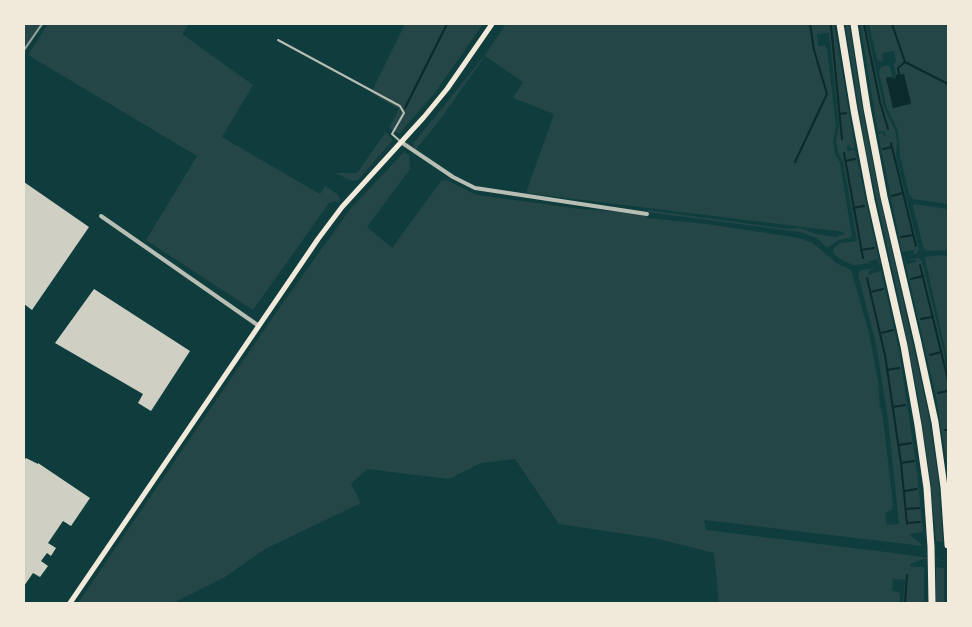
<!DOCTYPE html>
<style>
body{margin:0}
#map{position:relative;width:972px;height:627px;overflow:hidden;background:#0f3d3e;font-family:"Source Sans 3",sans-serif}
canvas{display:block}
.frame{position:absolute;inset:0;border:25px solid #f1e9da;pointer-events:none}
</style>
<div id="map">
<canvas width="972" height="627"></canvas>
<div class="frame"></div>
</div>
<script>
const ctx = document.querySelector('canvas').getContext('2d');
ctx.lineJoin = 'round';
function paint(path, color) {
  ctx.fillStyle = color;
  ctx.fill(path, 'evenodd');
}
function shape(rows) {
  const path = new Path2D();
  for (const r of rows) {
    path.moveTo(r[0], r[1]);
    for (let i = 2; i < r.length; i += 2) path.lineTo(r[i], r[i + 1]);
  }
  return path;
}
function strokePath(path, color, width, dash) {
  ctx.strokeStyle = color;
  ctx.lineWidth = width;
  ctx.lineCap = dash ? 'butt' : 'round';
  ctx.setLineDash(dash || []);
  ctx.stroke(path);
}
paint(shape([
 [24,24,44,24,24,53],
 [48,24,189,24,182,34,253,85,222,137,320,194,325,186,337,194,340,198,339,203,335,201,329,203,253,310,146,240,197,156,28,55],
 [405,24,483,24,434,94,399,134,389,128,399,109,371,93],
 [506,24,834,24,855,148,851,149,849,145,847,146,847,151,855,150,881,270,877,259,868,262,869,263,876,263,874,263,854,265,843,261,833,253,833,249,840,243,857,241,843,162,838,153,836,141,839,125,829,33,817,34,818,46,825,46,827,49,836,126,833,142,835,154,840,163,852,236,850,238,839,240,827,248,817,238,800,232,647,212,648,210,788,229,800,228,816,234,836,237,844,234,844,232,526,193,554,114,513,98,523,82,485,56,439,121,416,149,412,145,485,55],
 [845,24,849,24,864,118,877,184,928,412,938,477,943,542,936,541,930,477,918,397,899,300,866,152],
 [860,24,866,24,884,108,895,130,897,142,896,156,919,249,917,253,907,256,914,253,914,250,902,252,878,134,883,133,884,137,886,135,885,131,878,132],
 [869,24,948,24,948,204,913,199,909,194,900,156,898,131,887,108,879,72,881,67,888,65,890,67,893,79,891,77,886,78,894,108,911,104,903,74,896,75,896,78,894,63,896,62,894,51,882,53,883,61,879,61,877,59],
 [386,132,393,140,358,180,352,181,335,173,357,173],
 [404,152,409,155,410,169,367,227,392,248,441,181,446,180,477,195,581,209,647,214,647,218,707,224,799,238,813,243,838,264,851,270,869,333,878,381,880,407,882,410,893,505,891,510,885,513,887,525,899,524,888,419,876,344,858,274,861,270,877,268,870,270,868,275,881,271,899,350,917,471,923,532,909,534,923,546,704,520,706,530,894,553,948,561,923,559,910,564,911,567,924,567,924,603,903,603,905,580,893,579,892,591,898,592,900,594,900,603,719,603,714,553,659,539,559,524,515,459,481,463,449,479,367,469,351,484,361,503,265,549,225,577,173,603,78,603,275,314,351,208],
 [914,204,948,209,948,250,927,251,924,249,913,207],
 [903,253,907,264,916,262,915,260,908,260,918,258,922,261,944,352,948,377,948,471,936,397],
 [940,255,948,256,948,362,925,259,925,257],
 [936,567,944,568,944,603,936,603]
]), '#244646');
paint(shape([
 [904,74,911,103,893,108,886,78,892,77,893,79,896,78,896,75]
]), '#0a2a2b');
strokePath(shape([
 [864,24,880,102,888,129],
 [892,24,905,62,948,84],
 [831,26,842,139],
 [899,75,898,68,905,62],
 [405,108,447,24],
 [840,114,846,113],
 [891,143,916,246],
 [883,149,892,147],
 [844,153,863,258],
 [845,161,855,159],
 [795,162,827,94,814,50,810,24],
 [892,196,903,193],
 [853,208,864,206],
 [901,237,913,235],
 [861,250,874,248],
 [920,265,948,380],
 [867,278,885,355,901,463,907,524],
 [911,279,923,276],
 [871,292,883,289],
 [921,319,932,317],
 [881,333,893,330],
 [930,355,941,352],
 [887,370,899,368],
 [938,393,948,391],
 [893,407,905,405],
 [945,430,948,430],
 [899,445,911,443],
 [901,463,914,461],
 [905,491,917,489],
 [906,509,919,508],
 [907,523,920,522],
 [905,603,907,575]
]), '#0a2a2b', 2);
paint(shape([
 [24,182,89,227,32,310,24,304],
 [94,289,190,351,151,411,138,403,143,394,55,343],
 [26,458,38,464,38,463,90,498,71,526,63,521,48,543,56,548,51,556,47,553,41,561,48,566,40,577,33,573,24,586,24,461]
]), '#cfcfc3');
strokePath(shape([
 [278,40,400,106,404,113,392,134,401,142]
]), '#b8beb3', 2);
strokePath(shape([
 [401,142,453,177,475,188,647,214],
 [101,216,259,326]
]), '#b8beb3', 4);
strokePath(shape([
 [70,603,318,239,342,207,424,117,447,89,492,24]
]), '#f1e9da', 5);
strokePath(shape([
 [840,24,854,110,871,200,904,346,918,425,927,488,931,547,932,603],
 [854,24,867,108,884,197,918,343,935,422,944,487,948,545]
]), '#f1e9da', 7);
strokePath(shape([
 [24,50,42,24]
]), '#97a49c', 2);
</script>
